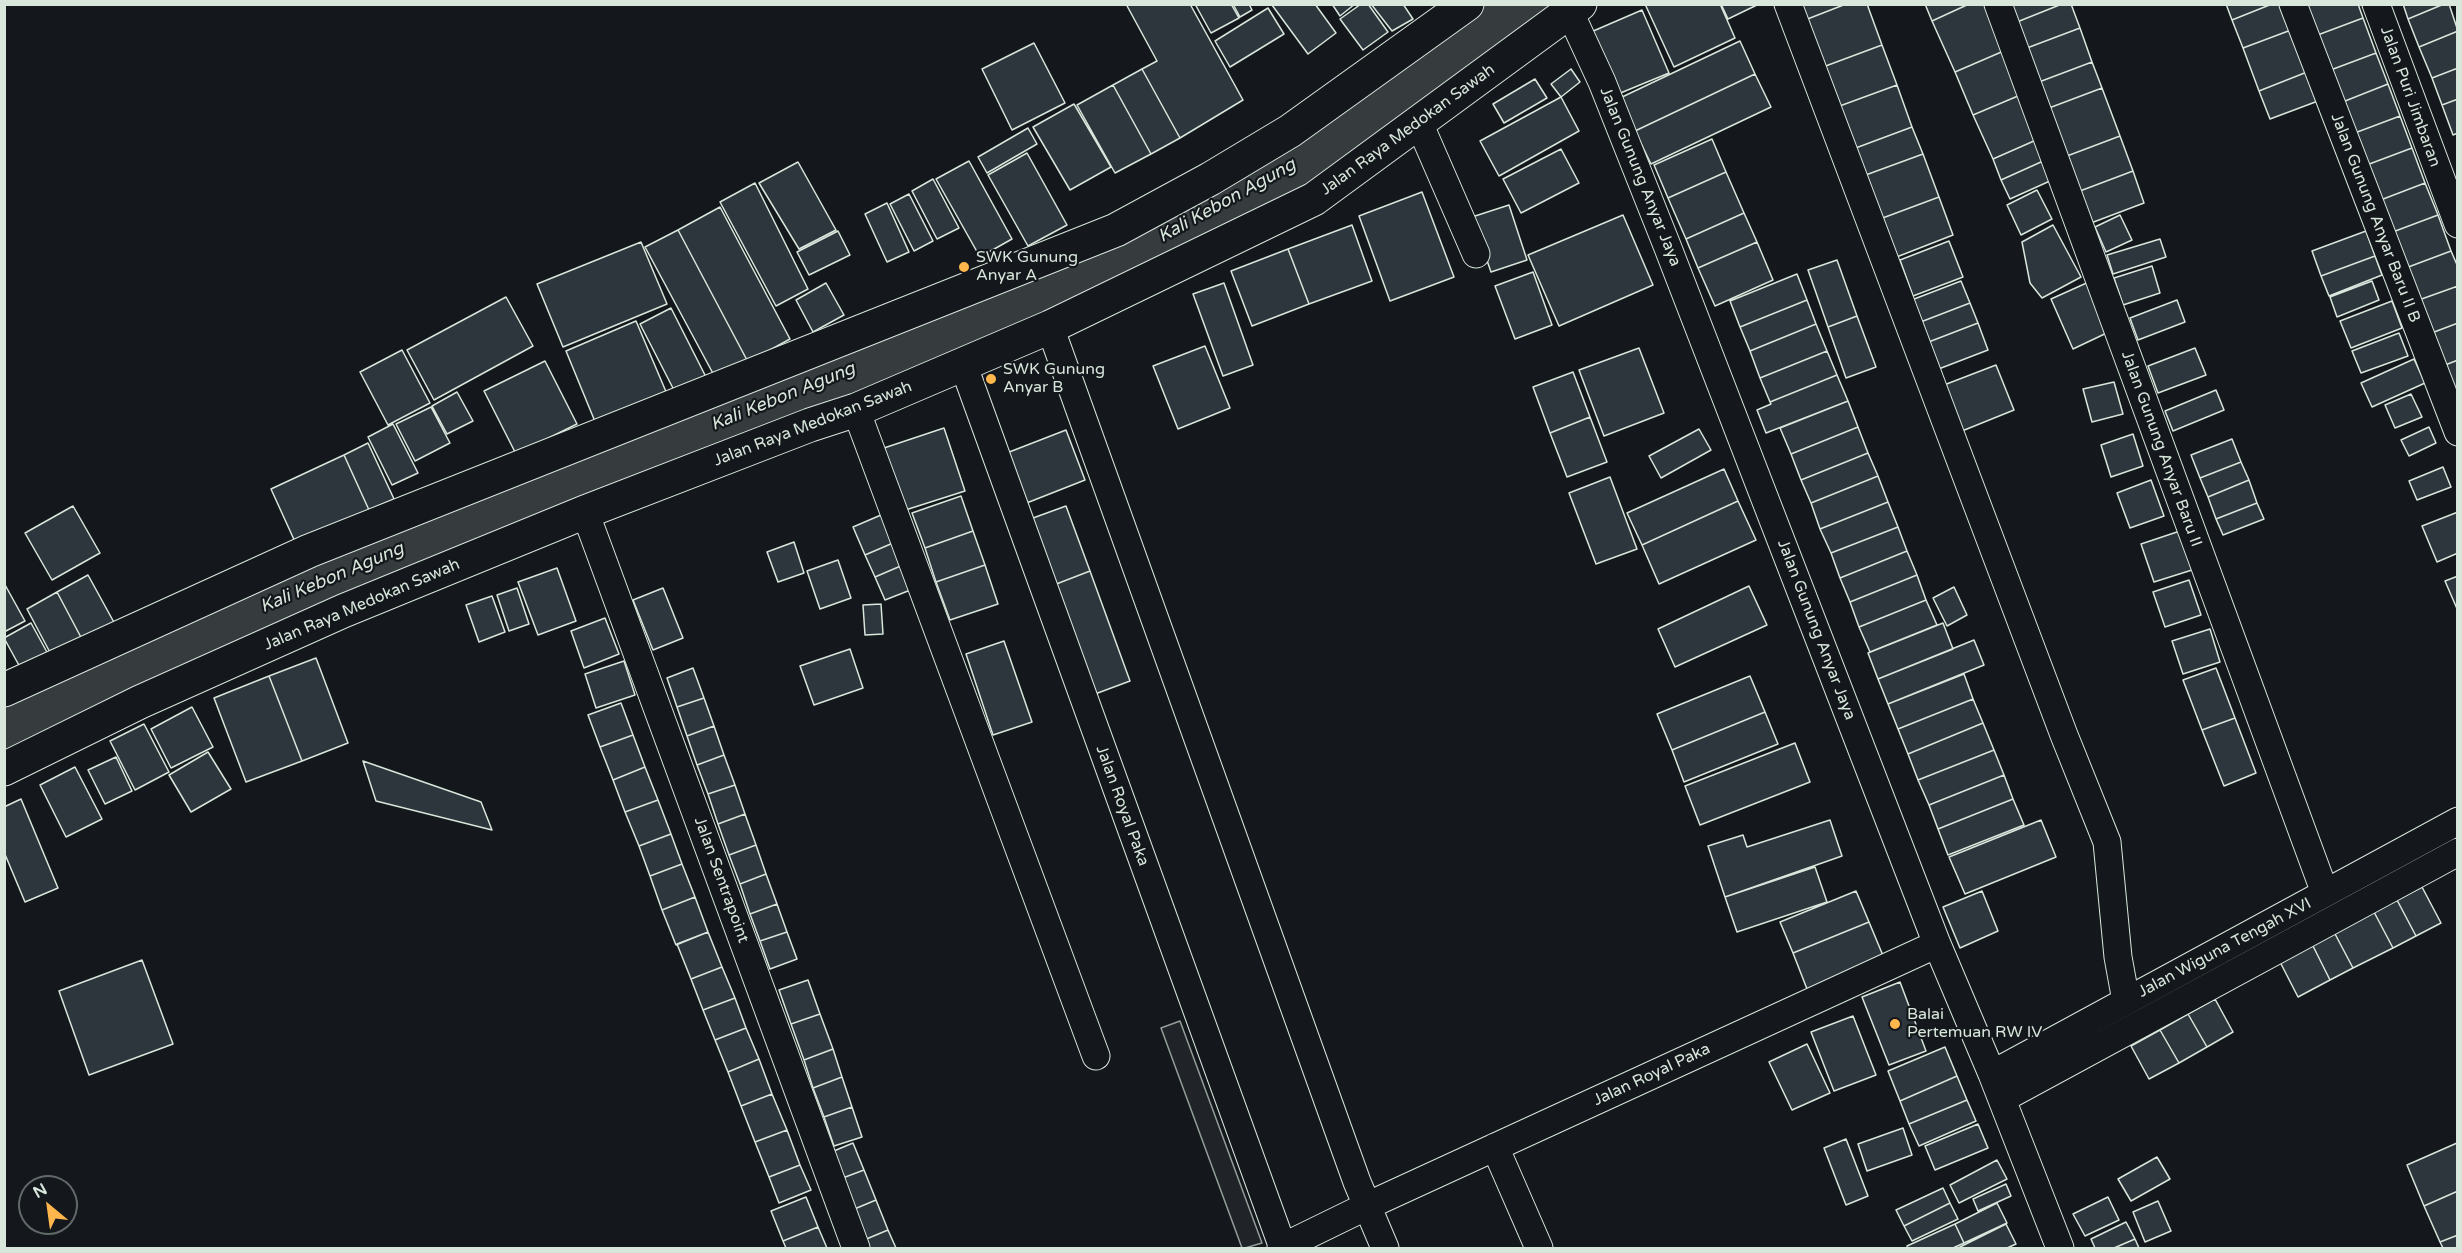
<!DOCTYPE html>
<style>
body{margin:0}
#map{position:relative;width:2462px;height:1253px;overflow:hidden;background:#14181c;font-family:"Varela Round",sans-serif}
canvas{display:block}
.frame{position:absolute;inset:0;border:6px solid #d8e6dc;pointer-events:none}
.north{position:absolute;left:18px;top:1175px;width:60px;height:60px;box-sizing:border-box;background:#14181c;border:2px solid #626a69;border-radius:50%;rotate:331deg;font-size:16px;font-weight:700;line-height:24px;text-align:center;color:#d8e6dc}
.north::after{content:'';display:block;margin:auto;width:21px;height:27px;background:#ffb74d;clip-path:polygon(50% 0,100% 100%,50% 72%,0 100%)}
</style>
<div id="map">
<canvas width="2462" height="1253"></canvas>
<div class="frame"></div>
<div class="north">N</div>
</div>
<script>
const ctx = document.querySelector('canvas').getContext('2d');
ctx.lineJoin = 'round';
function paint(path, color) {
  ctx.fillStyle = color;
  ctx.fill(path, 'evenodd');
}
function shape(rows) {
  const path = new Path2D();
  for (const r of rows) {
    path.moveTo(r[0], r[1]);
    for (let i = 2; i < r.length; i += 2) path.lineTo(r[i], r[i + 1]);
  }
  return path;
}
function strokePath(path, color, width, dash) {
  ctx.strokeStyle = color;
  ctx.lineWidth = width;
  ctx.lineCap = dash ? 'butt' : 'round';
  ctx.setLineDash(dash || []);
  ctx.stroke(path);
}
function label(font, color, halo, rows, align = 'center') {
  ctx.font = font + ' "Varela Round",sans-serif';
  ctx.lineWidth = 4.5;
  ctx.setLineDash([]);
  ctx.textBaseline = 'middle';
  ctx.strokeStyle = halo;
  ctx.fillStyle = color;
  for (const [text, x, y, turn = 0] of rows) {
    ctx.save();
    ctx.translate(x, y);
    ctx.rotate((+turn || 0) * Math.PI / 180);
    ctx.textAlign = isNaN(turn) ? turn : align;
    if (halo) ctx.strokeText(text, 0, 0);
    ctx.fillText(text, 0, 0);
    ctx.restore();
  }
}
const green = shape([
 [1180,1021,1262,1243,1245,1248,1242,1248,1161,1028,1180,1021]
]);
paint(green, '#202428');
strokePath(green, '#939e99', 1.5);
strokePath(shape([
 [4,727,293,592,672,444,1101,270,1273,178,1529,4]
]), '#363b3e', 54);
const building = shape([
 [1126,4,1190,4,1243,100,1180,138,1142,69,1157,61,1126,4],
 [1195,4,1231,4,1239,18,1211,33,1195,4],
 [1233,4,1249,4,1252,10,1240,17,1233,4],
 [1315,4,1336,33,1308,54,1272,5,1315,4],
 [1332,4,1355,4,1340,16,1332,4],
 [1361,4,1368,4,1388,32,1363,50,1340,19,1361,4],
 [1371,4,1403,4,1413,19,1392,31,1371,4],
 [1645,4,1720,4,1735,38,1674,67,1645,4],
 [1721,4,1759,4,1728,19,1721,4],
 [1799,4,1846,4,1805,20,1799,4],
 [1846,4,1867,4,1882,45,1823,67,1805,20,1846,4],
 [1925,4,1969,4,1932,21,1925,4],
 [1969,4,1986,4,2006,50,1955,72,1932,21,1969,4],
 [2011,4,2062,4,2017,22,2011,4],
 [2062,4,2071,4,2080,28,2027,48,2017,22,2062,4],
 [2226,4,2272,4,2232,20,2226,4],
 [2272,4,2281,4,2291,30,2243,48,2232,20,2272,4],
 [2303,4,2358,4,2363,18,2315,36,2303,4],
 [2403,4,2444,4,2408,19,2403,4],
 [2444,4,2449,4,2458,31,2419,47,2408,19,2444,4],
 [1268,8,1284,34,1230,67,1215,41,1268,8],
 [1642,10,1669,73,1618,94,1591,32,1642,10],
 [2363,18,2376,53,2328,71,2315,36,2363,18],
 [2080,28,2092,62,2039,82,2027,48,2080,28],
 [2291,30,2307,72,2259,91,2243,48,2291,30],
 [2458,31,2458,68,2432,78,2419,47,2458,31],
 [1740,41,1755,74,1635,131,1620,98,1740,41],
 [1034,43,1065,103,1012,130,982,69,1034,43],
 [1882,45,1897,85,1837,107,1823,67,1882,45],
 [2006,50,2025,93,1973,115,1955,72,2006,50],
 [2376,53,2388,84,2340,103,2328,71,2376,53],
 [2092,62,2102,88,2049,108,2039,82,2092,62],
 [2458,68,2458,99,2442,105,2432,78,2458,68],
 [1142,69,1180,138,1151,154,1113,85,1142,69],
 [1571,69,1580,82,1561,97,1551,84,1571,69],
 [2307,72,2318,101,2270,119,2259,91,2307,72],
 [1755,74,1771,107,1651,164,1635,131,1755,74],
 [1535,79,1547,98,1504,123,1493,104,1535,79],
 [2388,84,2400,116,2352,134,2340,103,2388,84],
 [1113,85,1151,154,1115,173,1077,105,1113,85],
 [1897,85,1912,127,1853,149,1837,107,1897,85],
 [2102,88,2120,136,2067,156,2049,108,2102,88],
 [2025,93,2043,137,1993,159,1973,115,2025,93],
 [1561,97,1579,131,1499,176,1480,141,1561,97],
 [2458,99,2458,133,2453,135,2442,105,2458,99],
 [1074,104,1111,167,1070,190,1033,127,1074,104],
 [2400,116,2412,148,2364,166,2352,134,2400,116],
 [1912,127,1923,154,1863,176,1853,149,1912,127],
 [1028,128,1037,144,987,173,978,157,1028,128],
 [2120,136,2133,171,2080,191,2067,156,2120,136],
 [2043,137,2052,157,2001,180,1993,159,2043,137],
 [1712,139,1726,172,1668,198,1654,165,1712,139],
 [2412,148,2425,183,2378,201,2364,166,2412,148],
 [1561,149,1579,183,1521,213,1503,179,1561,149],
 [1027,153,1067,225,1028,246,988,175,1027,153],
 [1923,154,1939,197,1880,219,1863,176,1923,154],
 [2052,157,2061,176,2010,199,2001,180,2052,157],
 [969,161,1012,239,980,257,936,179,969,161],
 [798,162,836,230,799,249,759,183,798,162],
 [2133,171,2144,203,2091,223,2080,191,2133,171],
 [1726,172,1744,213,1686,239,1668,198,1726,172],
 [933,179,959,228,937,239,912,191,933,179],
 [755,183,808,289,776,306,720,202,755,183],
 [2425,183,2438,215,2390,233,2378,201,2425,183],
 [2037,190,2052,219,2021,235,2007,205,2037,190],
 [1422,192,1454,277,1390,301,1359,216,1422,192],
 [909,194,933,241,914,251,890,204,909,194],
 [1939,197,1953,235,1894,258,1880,219,1939,197],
 [887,203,909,252,887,262,865,214,887,203],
 [1509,205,1527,260,1491,272,1472,217,1509,205],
 [720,207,790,339,748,362,678,230,720,207],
 [1744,213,1757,242,1698,268,1686,239,1744,213],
 [1623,215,1653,285,1559,326,1528,255,1623,215],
 [2120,215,2132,240,2106,252,2095,227,2120,215],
 [2438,215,2451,251,2403,269,2390,233,2438,215],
 [1352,225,1372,281,1309,304,1288,249,1352,225],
 [2053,225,2081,277,2042,298,2030,283,2022,242,2053,225],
 [678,230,748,362,716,379,645,247,678,230],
 [838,231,850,255,809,275,797,252,838,231],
 [2366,231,2375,256,2321,276,2312,251,2366,231],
 [2160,239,2166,257,2113,274,2107,255,2160,239],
 [1949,241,1963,277,1913,296,1900,260,1949,241],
 [641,242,667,304,563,347,537,284,641,242],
 [1757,242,1773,280,1715,306,1698,268,1757,242],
 [1288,249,1309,304,1252,326,1231,271,1288,249],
 [2451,251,2458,267,2458,286,2416,301,2403,269,2451,251],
 [2375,256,2382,275,2329,296,2321,276,2375,256],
 [1837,260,1857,316,1828,327,1808,270,1837,260],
 [2152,266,2160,293,2123,305,2114,278,2152,266],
 [1533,272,1552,325,1515,339,1495,286,1533,272],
 [1797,274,1807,300,1740,327,1730,301,1797,274],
 [1961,281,1970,303,1918,323,1909,301,1961,281],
 [2091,281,2113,330,2073,349,2051,299,2091,281],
 [2372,281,2379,300,2337,317,2330,297,2372,281],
 [826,283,844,315,813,332,796,300,826,283],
 [1224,283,1253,365,1223,376,1193,294,1224,283],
 [2458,286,2458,323,2429,334,2416,301,2458,286],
 [506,297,533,346,434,400,407,350,506,297],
 [1807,300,1816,324,1750,351,1740,327,1807,300],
 [2177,300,2185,322,2138,340,2130,318,2177,300],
 [2392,301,2402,328,2351,348,2340,321,2392,301],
 [1970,303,1978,323,1926,343,1918,323,1970,303],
 [671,308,707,379,676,394,640,324,671,308],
 [1857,316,1876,367,1846,378,1828,327,1857,316],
 [636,321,667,394,596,424,566,351,636,321],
 [1978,323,1988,350,1936,370,1926,343,1978,323],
 [2458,323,2458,360,2440,367,2429,334,2458,323],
 [1816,324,1827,351,1760,378,1750,351,1816,324],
 [2399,333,2408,356,2361,373,2352,351,2399,333],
 [1205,346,1230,408,1178,429,1153,366,1205,346],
 [1639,348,1664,413,1604,436,1579,370,1639,348],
 [2195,348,2206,375,2158,393,2148,366,2195,348],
 [402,350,430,403,388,425,360,372,402,350],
 [1827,351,1837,375,1770,402,1760,378,1827,351],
 [2414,359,2425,383,2372,407,2361,383,2414,359],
 [2458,360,2458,400,2440,367,2458,360],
 [545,361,577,424,516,454,484,391,545,361],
 [1996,365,2014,410,1962,431,1944,385,1996,365],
 [1573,372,1590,417,1550,433,1533,387,1573,372],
 [1837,375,1848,401,1766,433,1757,410,1771,404,1770,402,1837,375],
 [2114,382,2123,414,2092,422,2083,389,2114,382],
 [2216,390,2224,410,2173,431,2165,411,2216,390],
 [457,392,473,421,447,434,432,406,457,392],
 [2411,394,2422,417,2395,428,2385,405,2411,394],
 [1848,401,1858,427,1791,454,1780,428,1848,401],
 [431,407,450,443,415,461,396,424,431,407],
 [1590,417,1607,462,1567,477,1550,433,1590,417],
 [393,424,418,473,392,485,368,437,393,424],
 [1858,427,1868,453,1801,480,1791,454,1858,427],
 [2429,427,2436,443,2409,456,2401,440,2429,427],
 [944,428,965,491,896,513,875,451,944,428],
 [1699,429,1711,450,1661,478,1649,456,1699,429],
 [1066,430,1085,480,1019,506,999,456,1066,430],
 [2133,434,2143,466,2111,477,2101,445,2133,434],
 [2232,439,2241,462,2200,478,2191,455,2232,439],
 [368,443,394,499,369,510,344,455,368,443],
 [1868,453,1878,476,1811,503,1801,480,1868,453],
 [344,455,369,510,296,544,271,489,344,455],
 [2241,462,2249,480,2208,497,2200,478,2241,462],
 [2443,467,2451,487,2417,500,2409,481,2443,467],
 [1724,469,1738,501,1642,545,1627,513,1724,469],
 [1878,476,1888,502,1820,529,1811,503,1878,476],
 [1610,477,1637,549,1596,564,1569,493,1610,477],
 [2151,480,2164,516,2130,528,2117,493,2151,480],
 [2249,480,2257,503,2216,519,2208,497,2249,480],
 [961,496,973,531,925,548,912,513,961,496],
 [1738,501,1756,540,1659,584,1642,545,1738,501],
 [1888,502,1898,527,1831,553,1820,529,1888,502],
 [2257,503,2264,519,2223,535,2216,519,2257,503],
 [73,506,100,553,52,580,25,533,73,506],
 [1066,506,1090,571,1046,588,1022,522,1066,506],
 [2458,512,2458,553,2437,562,2422,526,2458,512],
 [881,515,893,543,865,555,853,527,881,515],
 [1898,527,1907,551,1840,578,1831,553,1898,527],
 [973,531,985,565,936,582,925,548,973,531],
 [2180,531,2192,570,2154,582,2141,544,2180,531],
 [794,542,804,573,778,582,767,552,794,542],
 [893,543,903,565,875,577,865,555,893,543],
 [1907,551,1917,575,1850,602,1840,578,1907,551],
 [838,560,851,598,820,609,807,571,838,560],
 [903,565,913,589,885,600,875,577,903,565],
 [985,565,998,604,950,620,936,582,985,565],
 [557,568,576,621,538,635,518,582,557,568],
 [1090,571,1130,681,1087,697,1046,588,1090,571],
 [88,575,116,626,84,643,57,592,88,575],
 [1917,575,1926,600,1859,627,1850,602,1917,575],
 [2458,576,2458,611,2445,581,2458,576],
 [2189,580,2201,615,2165,627,2153,592,2189,580],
 [4,583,25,621,4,632,4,583],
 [1749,586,1767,625,1675,667,1658,629,1749,586],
 [1954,587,1967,615,1947,626,1933,598,1954,587],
 [517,588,529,624,509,631,497,595,517,588],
 [663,588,683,638,653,650,633,600,663,588],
 [57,592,84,643,54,660,27,609,57,592],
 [492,596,505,632,479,642,466,605,492,596],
 [1926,600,1937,625,1870,652,1859,627,1926,600],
 [881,604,883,634,865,635,863,605,881,604],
 [605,618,619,654,584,668,571,631,605,618],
 [31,623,48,654,21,669,4,638,31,623],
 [1943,623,1953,649,1878,679,1868,653,1943,623],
 [2210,629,2220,662,2183,674,2172,641,2210,629],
 [1974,640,1984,665,1888,704,1878,679,1974,640],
 [1004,641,1032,722,993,735,966,654,1004,641],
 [850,649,863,688,814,705,800,666,850,649],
 [316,658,348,743,302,761,269,676,316,658],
 [624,661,635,695,596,708,585,674,624,661],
 [693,668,704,698,677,707,667,678,693,668],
 [2216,668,2235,718,2202,730,2183,680,2216,668],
 [1964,674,1973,699,1898,729,1888,704,1964,674],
 [269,676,302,761,246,782,214,698,269,676],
 [1750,676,1765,712,1672,750,1657,714,1750,676],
 [704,698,714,726,687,736,677,707,704,698],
 [1973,699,1983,723,1908,754,1898,729,1973,699],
 [621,703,633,735,600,747,588,715,621,703],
 [192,707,213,747,171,768,151,729,192,707],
 [1765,712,1778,744,1684,782,1672,750,1765,712],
 [2235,718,2256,773,2224,786,2202,730,2235,718],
 [1983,723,1994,750,1918,780,1908,754,1983,723],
 [144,724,169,772,135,790,110,741,144,724],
 [714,726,724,755,697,765,687,736,714,726],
 [633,735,645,767,613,780,600,747,633,735],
 [1795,743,1810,782,1700,825,1685,786,1795,743],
 [1994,750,2004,775,1929,805,1918,780,1994,750],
 [208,752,231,789,191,812,169,775,208,752],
 [724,755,735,785,708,794,697,765,724,755],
 [116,757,132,791,105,804,88,770,116,757],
 [363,761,481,802,492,830,376,801,363,761],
 [75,767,102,819,66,837,40,785,75,767],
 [645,767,658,800,625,812,613,780,645,767],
 [2004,775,2013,799,1938,829,1929,805,2004,775],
 [735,785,745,814,718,824,708,794,735,785],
 [21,799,58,888,25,902,4,852,4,807,21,799],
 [2013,799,2024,825,1948,855,1938,829,2013,799],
 [658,800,671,834,639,846,625,812,658,800],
 [745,814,756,845,729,855,718,824,745,814],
 [1830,820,1842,856,1725,897,1708,846,1743,835,1747,847,1830,820],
 [2041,820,2056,857,1965,894,1949,857,2041,820],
 [671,834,682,864,650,876,639,846,671,834],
 [756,845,766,874,740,884,729,855,756,845],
 [682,864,695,897,662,910,650,876,682,864],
 [1815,867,1827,902,1737,932,1725,897,1815,867],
 [766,874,777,904,750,914,740,884,766,874],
 [2422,887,2441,923,2416,936,2397,900,2422,887],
 [1856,891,1869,922,1793,953,1780,922,1856,891],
 [1982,891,1998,931,1960,948,1943,907,1982,891],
 [695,897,708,932,676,945,662,910,695,897],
 [2397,900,2416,936,2393,948,2374,912,2397,900],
 [777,904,787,932,760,941,750,914,777,904],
 [2374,912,2393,948,2353,968,2334,932,2374,912],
 [1869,922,1884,958,1807,989,1793,953,1869,922],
 [708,932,722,967,691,979,677,944,708,932],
 [787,932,797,959,770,969,760,941,787,932],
 [2334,932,2353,968,2330,980,2312,944,2334,932],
 [2312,944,2330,980,2298,997,2279,960,2312,944],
 [142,960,173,1044,89,1075,59,991,142,960],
 [722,967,735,998,703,1010,691,979,722,967],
 [808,980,820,1014,791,1024,779,990,808,980],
 [1900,982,1926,1051,1889,1065,1862,997,1900,982],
 [735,998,746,1028,715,1040,703,1010,735,998],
 [2215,999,2233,1032,2207,1047,2188,1014,2215,999],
 [820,1014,833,1049,804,1060,791,1024,820,1014],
 [2188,1014,2207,1047,2179,1063,2160,1030,2188,1014],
 [1853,1016,1876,1075,1834,1091,1811,1032,1853,1016],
 [746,1028,759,1059,728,1072,715,1040,746,1028],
 [2160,1030,2179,1063,2149,1079,2131,1046,2160,1030],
 [1807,1044,1830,1093,1792,1110,1769,1062,1807,1044],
 [1945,1047,1957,1076,1900,1101,1888,1071,1945,1047],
 [833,1049,842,1077,813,1088,804,1060,833,1049],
 [759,1059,772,1094,741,1106,728,1072,759,1059],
 [1957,1076,1967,1100,1909,1124,1900,1101,1957,1076],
 [842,1077,852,1107,824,1117,813,1088,842,1077],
 [772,1094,787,1130,755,1142,741,1106,772,1094],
 [1967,1100,1976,1121,1919,1146,1909,1124,1967,1100],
 [852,1107,862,1137,834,1146,824,1117,852,1107],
 [1978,1124,1988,1148,1935,1170,1925,1146,1978,1124],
 [1903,1128,1912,1155,1867,1171,1858,1144,1903,1128],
 [787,1130,800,1165,769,1177,755,1142,787,1130],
 [1846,1139,1868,1196,1846,1205,1824,1148,1846,1139],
 [853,1143,864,1170,840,1179,829,1153,853,1143],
 [2457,1143,2458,1191,2424,1206,2407,1165,2457,1143],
 [2157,1157,2170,1179,2131,1201,2118,1179,2157,1157],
 [1997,1160,2007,1179,1959,1203,1950,1185,1997,1160],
 [800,1165,811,1190,779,1203,769,1177,800,1165],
 [864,1170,876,1200,852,1210,840,1179,864,1170],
 [2006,1184,2011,1196,1978,1211,1973,1199,2006,1184],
 [1943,1188,1950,1203,1904,1226,1896,1210,1943,1188],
 [2458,1191,2458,1235,2440,1242,2424,1206,2458,1191],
 [806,1197,818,1227,783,1241,771,1211,806,1197],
 [2108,1197,2119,1220,2085,1236,2073,1214,2108,1197],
 [876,1200,888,1230,864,1240,852,1210,876,1200],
 [2158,1201,2171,1231,2145,1242,2133,1212,2158,1201],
 [1950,1203,1958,1219,1912,1241,1904,1226,1950,1203],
 [1997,1203,2007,1223,1964,1243,1955,1224,1997,1203],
 [2126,1222,2135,1239,2114,1248,2095,1248,2091,1239,2126,1222],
 [1955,1224,1964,1243,1953,1248,1908,1248,1907,1246,1955,1224],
 [2006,1224,2016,1244,2007,1248,1958,1248,2006,1224],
 [818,1227,827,1248,786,1248,783,1241,818,1227],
 [888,1230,896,1248,868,1248,864,1240,888,1230],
 [2458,1235,2458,1248,2443,1248,2440,1242,2458,1235],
 [2135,1239,2139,1248,2114,1248,2135,1239]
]);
paint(building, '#2c363c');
strokePath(building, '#d8e6dc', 1.5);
const street = shape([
 [1566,4,1602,82,1668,248,1937,944,1992,1074,2060,1248],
 [1788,4,2064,735,2107,842,2118,957,2126,1001],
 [1998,4,2325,893],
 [2293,4,2458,432],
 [2376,4,2458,224],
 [1419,123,1476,254],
 [1050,327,1357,1182,1385,1248],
 [963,364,1283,1248],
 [856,410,1096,1056],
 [585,512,856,1248],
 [1992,1074,2458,821],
 [2002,1099,2458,852],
 [1495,1147,1539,1248],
 [1281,1248,1367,1206,1937,944]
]);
const secondary = shape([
 [4,690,309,551,1116,230,1210,179,1290,131,1467,4],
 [4,769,140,702,343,611,585,512,810,425,856,410,1050,327,1314,199,1580,4]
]);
strokePath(street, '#d8e6dc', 29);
strokePath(secondary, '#d8e6dc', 35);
strokePath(street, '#14181c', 27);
strokePath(secondary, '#14181c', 33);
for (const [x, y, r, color] of [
 [964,267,6,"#ffb74d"],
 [991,379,6,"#ffb74d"],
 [1895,1024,6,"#ffb74d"]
]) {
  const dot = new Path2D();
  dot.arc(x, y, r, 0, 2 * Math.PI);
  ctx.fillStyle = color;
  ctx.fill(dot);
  strokePath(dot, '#14181c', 2);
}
label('16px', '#d8e6dc', '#14181c', [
 ["Jalan Puri Jimbaran",2410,97,70],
 ["Jalan Raya Medokan Sawah",1408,130,-36],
 ["Jalan Gunung Anyar Jaya",1640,177,68],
 ["Jalan Gunung Anyar Baru II B",2375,218,69],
 ["Jalan Raya Medokan Sawah",813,424,-21],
 ["Jalan Gunung Anyar Baru II",2161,449,70],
 ["Jalan Raya Medokan Sawah",362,605,-23],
 ["Jalan Gunung Anyar Jaya",1816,630,69],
 ["Jalan Royal Paka",1122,806,70],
 ["Jalan Sentrapoint",721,880,70],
 ["Jalan Wiguna Tengah XVI",2225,948,-28],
 ["Jalan Royal Paka",1652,1075,-25]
]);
label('16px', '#d8e6dc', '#14181c', [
 ["SWK Gunung",976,258],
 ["Anyar A",976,276],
 ["SWK Gunung",1003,370],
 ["Anyar B",1003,388],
 ["Balai",1907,1015],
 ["Pertemuan RW IV",1907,1033]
], 'left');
label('italic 18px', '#d8e6dc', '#14181c', [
 ["Kali Kebon Agung",1227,201,-29],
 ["Kali Kebon Agung",783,397,-22],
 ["Kali Kebon Agung",332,578,-23]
]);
</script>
